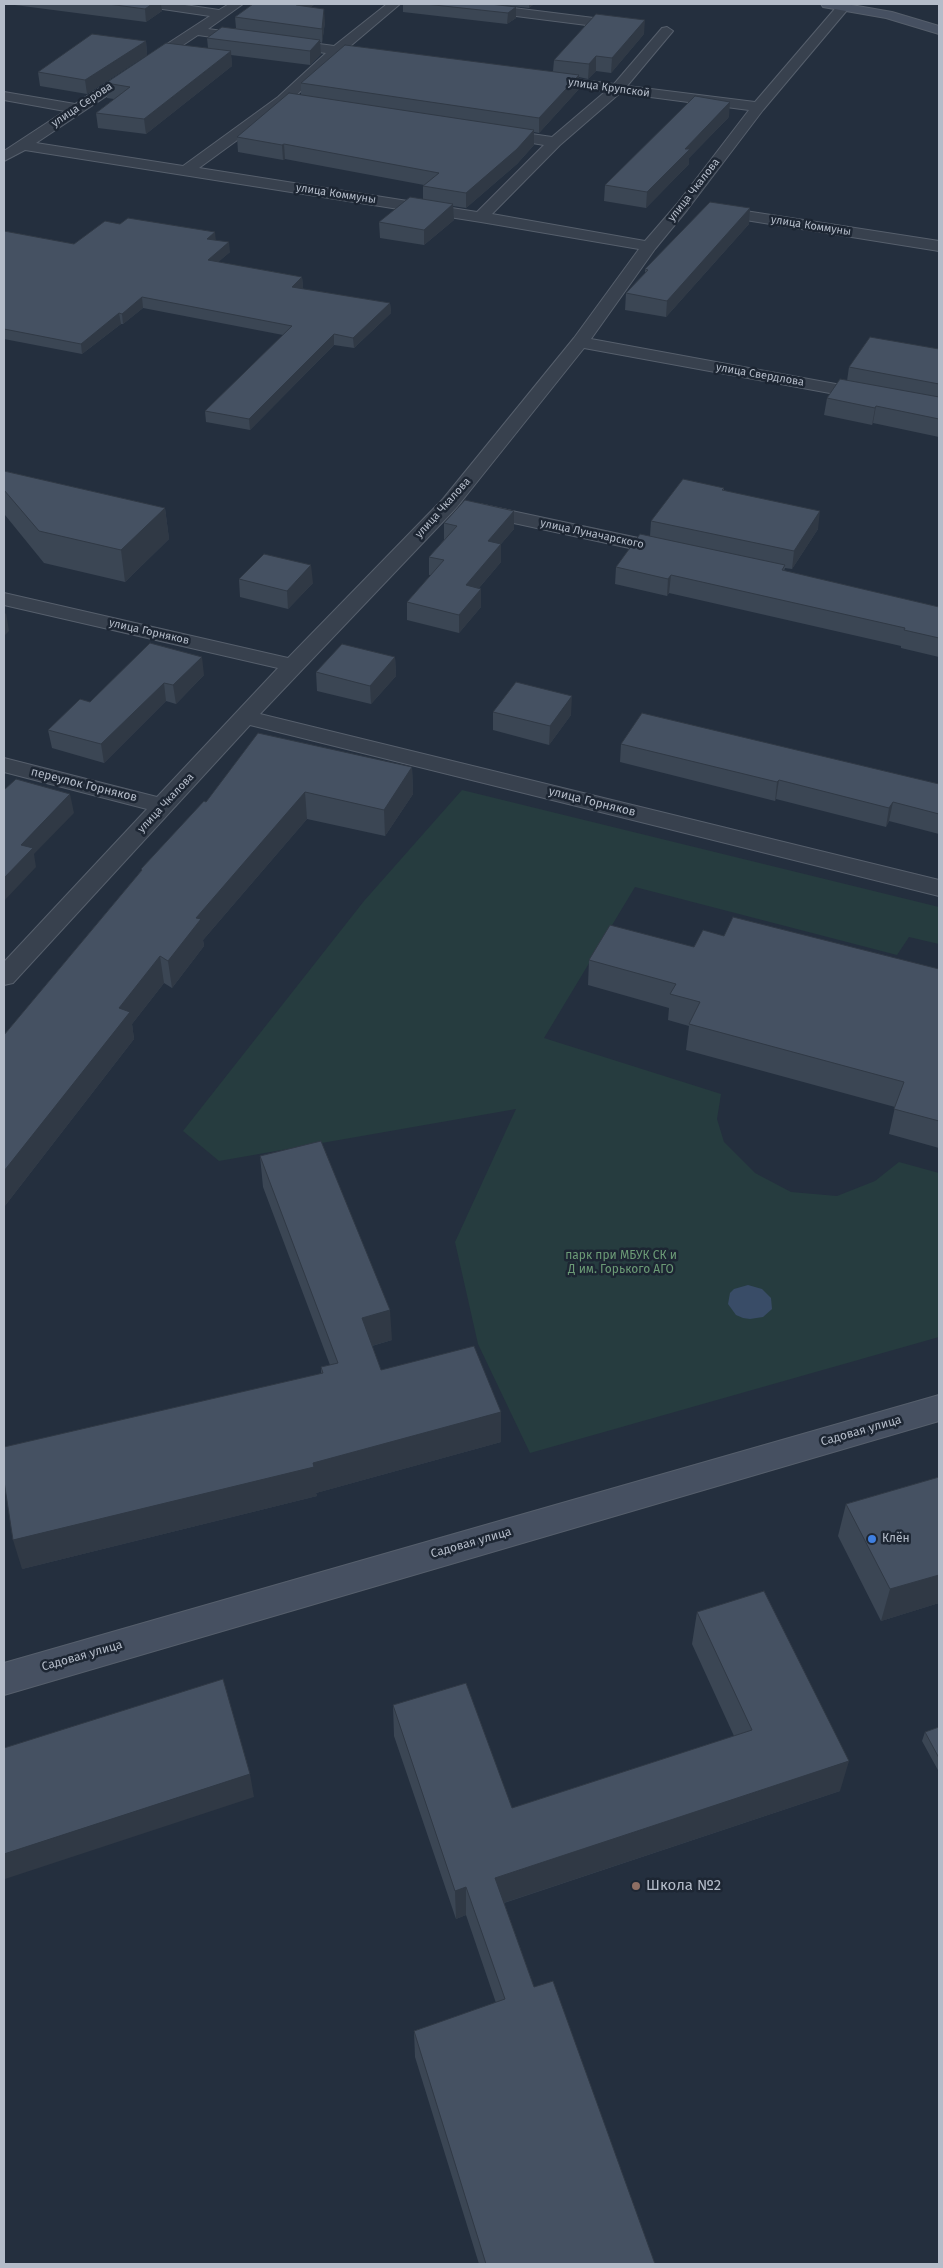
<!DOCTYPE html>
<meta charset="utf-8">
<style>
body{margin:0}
#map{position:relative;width:943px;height:2268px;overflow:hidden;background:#242f3e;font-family:"Fira Sans",sans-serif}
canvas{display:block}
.frame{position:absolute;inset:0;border:5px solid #b4bcc9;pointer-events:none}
</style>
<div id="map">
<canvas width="943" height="2268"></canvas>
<div class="frame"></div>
</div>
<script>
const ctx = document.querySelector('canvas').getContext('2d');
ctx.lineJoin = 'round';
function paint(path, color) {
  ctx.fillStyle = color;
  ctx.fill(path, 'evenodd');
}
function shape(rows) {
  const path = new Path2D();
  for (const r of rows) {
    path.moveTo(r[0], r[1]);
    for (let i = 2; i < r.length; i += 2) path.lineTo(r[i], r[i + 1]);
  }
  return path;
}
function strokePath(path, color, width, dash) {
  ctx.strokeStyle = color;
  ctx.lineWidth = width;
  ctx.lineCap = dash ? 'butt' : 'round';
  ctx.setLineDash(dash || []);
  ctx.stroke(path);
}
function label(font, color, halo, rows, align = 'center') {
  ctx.font = font + ' "Fira Sans",sans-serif';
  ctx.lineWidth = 5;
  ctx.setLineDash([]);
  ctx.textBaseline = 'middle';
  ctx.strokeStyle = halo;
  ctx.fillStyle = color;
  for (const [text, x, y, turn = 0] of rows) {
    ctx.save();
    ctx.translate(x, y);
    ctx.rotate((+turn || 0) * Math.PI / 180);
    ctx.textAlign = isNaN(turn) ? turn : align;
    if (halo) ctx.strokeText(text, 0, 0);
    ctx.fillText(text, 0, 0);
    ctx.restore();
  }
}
paint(shape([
 [462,790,939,907,939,944,909,937,897,955,635,887,544,1038,721,1094,717,1119,724,1142,755,1173,791,1192,837,1196,875,1181,899,1162,939,1173,939,1337,530,1453,478,1344,455,1242,516,1109,219,1161,183,1131,364,901]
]), '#263c3f');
paint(shape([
 [748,1285,762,1289,771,1298,772,1309,763,1317,750,1319,743,1318,736,1315,728,1304,730,1293,734,1289]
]), '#394c67');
const street = shape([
 [150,4,178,4,219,10,229,4,243,4,208,29,334,46,387,4,400,4,348,48,381,53,383,56,381,59,376,60,339,55,288,103,199,168,477,212,544,145,492,136,490,133,492,130,497,129,552,137,606,91,542,83,537,82,535,79,537,76,542,75,614,84,662,28,667,27,673,31,627,86,755,102,839,4,849,4,850,6,848,9,763,110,687,210,655,249,591,339,939,403,939,413,584,348,457,507,260,714,939,880,939,896,250,725,13,983,4,985,4,962,147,809,4,772,4,758,157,797,278,668,4,605,4,593,288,658,443,499,574,338,639,249,481,222,25,150,4,161,4,151,65,111,4,100,4,92,75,104,210,16,156,8,150,4],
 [198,35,326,53,278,97,183,166,36,143,198,35],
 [620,93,749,110,677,204,645,241,492,214,560,145,620,93],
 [447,4,481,4,626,22,632,26,626,30,453,8,447,4],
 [713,206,939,241,939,251,708,214,705,211,708,208,713,206],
 [479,504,671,545,678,547,681,551,678,555,671,557,472,514,469,510,472,506,479,504]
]);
const secondary = shape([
 [821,4,846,4,892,12,939,26,939,34,886,18,823,7,821,4],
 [939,1395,939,1421,4,1695,4,1663,939,1395]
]);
strokePath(street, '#565f6c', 2);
strokePath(secondary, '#565f6c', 2);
paint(street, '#38414e');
paint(secondary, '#465061');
paint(shape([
 [7,4,161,4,162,11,146,22],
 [253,4,315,4,311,7,325,22,322,43,320,42,321,54,310,65,231,55,232,66,146,134,98,128,96,113,114,99,107,98,106,83,208,48,207,38,236,28,235,17],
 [403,4,490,4,516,18,507,24,403,12],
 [494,4,534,4,529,8],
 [644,34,611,73,596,71,588,79,579,77,579,89,539,133,534,132,534,145,517,164,466,208,453,206,454,220,424,245,380,238,379,222,423,199,423,186,424,185,285,159,283,160,238,152,237,137,301,95,301,83,553,71,554,60],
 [146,41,147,55,87,94,40,86,38,72],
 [729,117,689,158,689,164,646,208,604,201,605,185],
 [750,208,749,224,666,317,625,310,626,293,645,273,645,269],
 [120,224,215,232,215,240,230,252,218,262,302,277,303,288,301,289,390,303,391,313,354,348,334,345,250,430,206,422,205,411,283,335,143,308,123,324,121,324,82,354,4,339,4,231,74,244],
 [939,349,939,437,873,423,872,425,824,415,827,398,847,381,849,367],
 [4,471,165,508,169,539,125,582,44,563,5,515,4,516],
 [724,488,724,490,818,529,792,569,785,568,784,571,939,607,939,657,901,648,901,646,669,593,667,596,615,584,616,567,650,536,651,521],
 [514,511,514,529,501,544,501,562,479,588,481,589,481,607,459,633,407,620,407,602,431,575,429,575,429,557,444,540,444,523],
 [239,579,313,583,288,609,240,597],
 [150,643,204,675,176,704,166,701,104,763,52,748,48,730,90,702],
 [395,657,396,676,371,704,317,691,316,672],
 [493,712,571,715,549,745,493,730],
 [621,744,939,784,939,834,889,821,886,827,776,799,775,801,620,762],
 [412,767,413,794,385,836,307,819,203,940,204,946,172,988,164,983,132,1024,134,1039,4,1207,4,1035,141,871,141,869,206,802],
 [724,936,939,969,939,1148,889,1134,895,1107,686,1050,689,1026,668,1020,669,1008,588,985,589,960,694,947],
 [260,1156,392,1340,372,1346,381,1370,501,1442,316,1493,317,1496,22,1569,321,1373,321,1367,330,1365,263,1187],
 [939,1477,939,1603,881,1621,838,1536,846,1504],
 [697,1612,840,1791,504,1903,534,1987,655,2264,479,2264,415,2057,414,2031,496,2003,466,1915,456,1919,394,1736,393,1705,512,1808,734,1736,692,1644],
 [939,1727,939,1772,922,1741,925,1732]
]), '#3b4654');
paint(shape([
 [152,4,161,4,162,11,146,22,145,9],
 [297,4,315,4,296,19,296,5],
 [529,4,534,4,529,8],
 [516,7,516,18,507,24,508,13],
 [324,9,325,22,322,43,322,29],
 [645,20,644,34,611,73,612,58],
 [320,40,321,54,310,65,310,51],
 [146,41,147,55,87,94,85,80],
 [231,51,232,66,146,134,144,119],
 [596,56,596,71,588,79,589,64],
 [579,75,579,89,539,133,539,118],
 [730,102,729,117,689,158,689,164,646,208,647,192,685,149],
 [534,130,534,145,517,164,466,208,466,193],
 [284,144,285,159,283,160,282,145],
 [453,204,454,220,424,245,424,230],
 [750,208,749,224,666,317,667,301],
 [215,232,216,242,207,239],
 [229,242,230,252,209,270,208,260],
 [302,277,303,288,293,298,292,287],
 [142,297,143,308,123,324,122,314],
 [390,303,391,313,354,348,353,338],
 [119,313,121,324,82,354,81,344],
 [334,334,334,345,250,430,249,419],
 [876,406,873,423,872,425,875,408],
 [165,508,169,539,125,582,121,550],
 [514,511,514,529,488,559,488,541],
 [820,511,818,529,792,569,794,551],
 [501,544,501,562,466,603,466,585],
 [311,565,313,583,288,609,287,591],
 [671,575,669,593,667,596,668,579],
 [481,589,481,607,459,633,459,615],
 [6,613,9,631,4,636,4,615],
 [202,657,204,675,176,704,173,685],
 [395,657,396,676,371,704,370,686],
 [164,683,166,701,104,763,101,744],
 [572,696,571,715,549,745,550,726],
 [412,767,413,794,385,836,384,810],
 [779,780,776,799,775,801,777,782],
 [305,792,307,819,203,940,204,946,172,988,168,961,196,918],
 [70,794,74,813,34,854,36,867,4,901,4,878,21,845],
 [893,802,889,821,886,827,889,808],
 [160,956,164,983,132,1024,134,1039,4,1207,4,1171,119,1008],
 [390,1310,392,1340,364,1348,362,1318],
 [501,1412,501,1442,316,1493,317,1496,22,1569,13,1540,313,1463],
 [939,1575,939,1603,881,1621,890,1589],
 [849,1761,840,1791,494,1906,495,1878],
 [250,1774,254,1797,5,1879,4,1875,4,1854],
 [466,1887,466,1915,456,1919,455,1891]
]), '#303945');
const building = shape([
 [108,4,152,4,145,9,108,4],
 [253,4,297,4,296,5,324,9,322,29,235,17,253,4],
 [425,4,490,4,516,7,508,13,425,4],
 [596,14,645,20,612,58,596,56,589,64,554,60,596,14],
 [222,27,320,40,310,51,207,38,222,27],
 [92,34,146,41,85,80,38,72,92,34],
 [166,43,231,51,144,119,96,113,130,87,106,83,166,43],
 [345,45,579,75,539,118,301,83,345,45],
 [289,93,534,130,517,149,466,193,423,186,439,173,284,144,282,145,237,137,289,93],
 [695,96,730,102,685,149,690,149,647,192,605,185,695,96],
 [410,197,453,204,424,230,379,222,410,197],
 [710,202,750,208,667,301,626,293,648,270,645,269,710,202],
 [128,218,215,232,207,239,229,242,208,260,302,277,292,287,390,303,353,338,334,334,249,419,205,411,292,326,142,297,122,314,119,313,81,344,4,329,4,231,74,244,105,221,120,224,128,218],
 [870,337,939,349,939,384,849,367,870,337],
 [840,379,939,397,939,419,876,406,875,408,827,398,840,379],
 [4,471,165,508,121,550,39,531,4,490,4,471],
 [683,479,724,488,722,490,820,511,794,551,651,521,683,479],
 [465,500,514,511,488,541,501,544,466,585,481,589,459,615,407,602,444,560,429,557,457,526,444,523,465,500],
 [640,534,785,565,782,570,939,607,939,638,904,630,905,628,671,575,668,579,616,567,640,534],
 [264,554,311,565,287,591,239,579,264,554],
 [150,643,202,657,173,685,164,683,101,744,48,730,80,699,90,702,150,643],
 [342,644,395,657,370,686,316,672,342,644],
 [516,682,572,696,550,726,493,712,516,682],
 [642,713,939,784,939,814,893,802,889,808,779,780,777,782,621,744,642,713],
 [258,733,412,767,384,810,305,792,196,918,201,919,168,961,160,956,119,1008,130,1012,4,1171,4,1035,142,870,141,869,204,801,206,802,258,733],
 [16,779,70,794,21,845,33,848,4,878,4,790,16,779],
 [733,917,939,969,939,1121,894,1109,904,1082,689,1024,700,1002,670,994,676,984,589,960,610,925,694,947,703,930,724,936,733,917],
 [321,1141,390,1310,362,1318,381,1370,474,1346,501,1412,313,1463,314,1467,13,1540,4,1481,4,1447,323,1373,321,1367,338,1363,260,1156,321,1141],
 [939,1477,939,1575,890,1589,846,1504,939,1477],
 [764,1591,849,1761,495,1878,534,1987,553,1981,655,2264,486,2264,414,2031,505,1999,466,1887,455,1891,393,1705,466,1683,512,1808,752,1730,697,1612,764,1591],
 [223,1679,250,1774,4,1854,4,1748,223,1679],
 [939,1727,939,1758,925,1732,939,1727]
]);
paint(building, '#455162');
strokePath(building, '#303945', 1);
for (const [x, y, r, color] of [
 [872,1539,5,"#3f7fe0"],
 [636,1886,5,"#8d6e63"]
]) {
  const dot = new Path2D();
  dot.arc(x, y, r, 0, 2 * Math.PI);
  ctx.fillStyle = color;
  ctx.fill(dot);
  strokePath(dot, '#1d2633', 2);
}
label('11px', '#b4bcc9', '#1d2633', [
 ["улица Крупской",609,88,8],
 ["улица Серова",82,105,-34],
 ["улица Чкалова",694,190,-52],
 ["улица Коммуны",336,194,9],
 ["улица Коммуны",811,226,9],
 ["улица Свердлова",760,375,10],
 ["улица Чкалова",443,508,-48],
 ["улица Луначарского",592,534,12],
 ["улица Горняков",149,632,13],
 ["улица Чкалова",166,803,-47]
]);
label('12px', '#b4bcc9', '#1d2633', [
 ["переулок Горняков",84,785,14],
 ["улица Горняков",592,802,14],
 ["Садовая улица",861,1431,-16],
 ["Садовая улица",471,1543,-16],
 ["Садовая улица",82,1656,-16]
]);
label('12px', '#6b9a76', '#1d2633', [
 ["парк при МБУК СК и",621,1256],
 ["Д им. Горького АГО",621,1270]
]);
label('12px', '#b4bcc9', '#1d2633', [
 ["Клён",882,1539]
], 'left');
label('15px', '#b4bcc9', '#1d2633', [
 ["Школа №2",646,1886]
], 'left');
</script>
